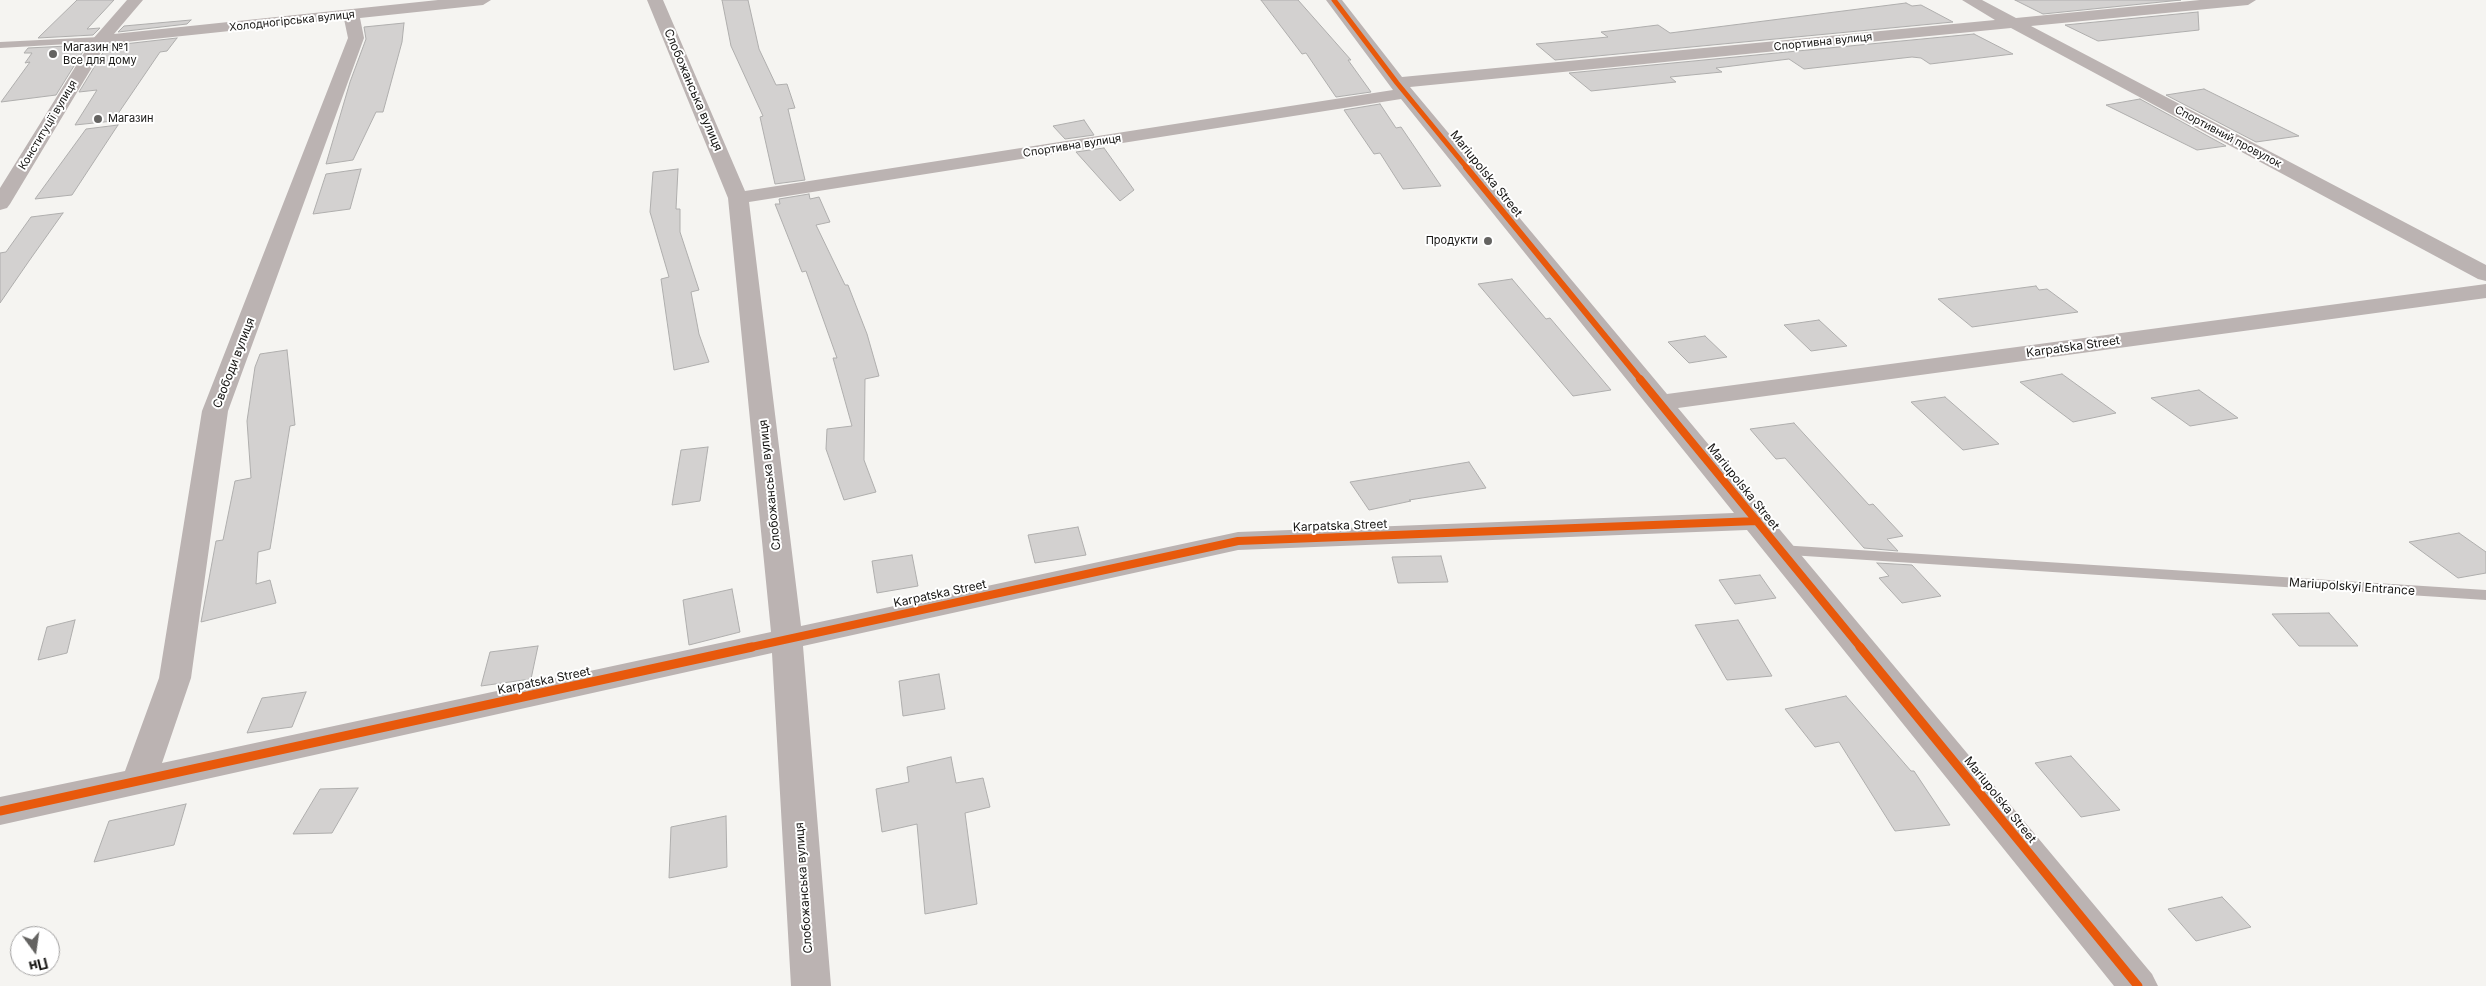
<!DOCTYPE html>
<meta charset="utf-8">
<style>
body{margin:0}
#map{position:relative;width:2486px;height:986px;overflow:hidden;background:#f5f4f1;font-family:Inter,sans-serif}
canvas{display:block}
.north{position:absolute;left:10px;top:926px;width:50px;height:50px;box-sizing:border-box;background:#fff;border:1px solid #a2a1a1;border-radius:50%;rotate:166deg;font-size:14px;font-weight:700;line-height:20px;text-align:center;color:#161513}
.north::after{content:'';display:block;margin:auto;width:18px;height:22px;background:#646361;clip-path:polygon(50% 0,100% 100%,50% 72%,0 100%)}
</style>
<div id="map">
<canvas width="2486" height="986"></canvas>
<div class="north">Пн</div>
</div>
<script>
const ctx = document.querySelector('canvas').getContext('2d');
ctx.lineJoin = 'round';
function paint(path, color) {
  ctx.fillStyle = color;
  ctx.fill(path, 'evenodd');
}
function shape(rows) {
  const path = new Path2D();
  for (const r of rows) {
    path.moveTo(r[0], r[1]);
    for (let i = 2; i < r.length; i += 2) path.lineTo(r[i], r[i + 1]);
  }
  return path;
}
function strokePath(path, color, width, dash) {
  ctx.strokeStyle = color;
  ctx.lineWidth = width;
  ctx.lineCap = dash ? 'butt' : 'round';
  ctx.setLineDash(dash || []);
  ctx.stroke(path);
}
function label(font, color, halo, rows, align = 'center') {
  ctx.font = font + ' Inter,sans-serif';
  ctx.lineWidth = 4;
  ctx.setLineDash([]);
  ctx.textBaseline = 'middle';
  ctx.strokeStyle = halo;
  ctx.fillStyle = color;
  for (const [text, x, y, turn = 0] of rows) {
    ctx.save();
    ctx.translate(x, y);
    ctx.rotate((+turn || 0) * Math.PI / 180);
    ctx.textAlign = isNaN(turn) ? turn : align;
    if (halo) ctx.strokeText(text, 0, 0);
    ctx.fillText(text, 0, 0);
    ctx.restore();
  }
}
const building = shape([
 [77,0,114,0,87,29,100,28,93,35,38,38,77,0],
 [722,0,748,0,759,49,776,85,787,84,795,108,788,109,805,180,775,184,760,117,763,116,731,46,722,0],
 [1261,0,1298,0,1351,60,1348,60,1371,92,1336,97,1306,53,1302,54,1261,0],
 [2015,0,2181,0,2043,14,2015,0],
 [1906,3,1912,6,1921,5,1953,22,1555,60,1536,44,1608,37,1601,32,1658,25,1670,33,1906,3],
 [2198,12,2199,30,2098,41,2065,25,2198,12],
 [191,20,187,24,118,32,124,26,191,20],
 [404,23,402,42,383,112,376,112,353,160,326,164,350,82,366,39,364,27,404,23],
 [1974,34,2013,54,1930,64,1921,58,1912,57,1804,69,1789,59,1716,68,1722,72,1670,77,1676,82,1591,91,1569,73,1974,34],
 [177,38,167,51,160,52,113,121,75,125,97,90,79,92,107,46,177,38],
 [87,45,56,95,1,102,30,62,25,63,32,53,24,53,28,48,87,45],
 [2204,89,2299,136,2256,142,2166,95,2204,89],
 [2140,99,2226,146,2197,150,2106,105,2140,99],
 [1380,104,1396,128,1401,127,1441,186,1403,189,1380,153,1374,154,1344,110,1380,104],
 [1084,120,1094,135,1065,139,1053,126,1084,120],
 [118,125,72,195,35,199,86,129,118,125],
 [1104,148,1134,190,1120,201,1076,152,1104,148],
 [361,169,350,209,313,214,326,174,361,169],
 [678,169,676,209,680,209,680,232,699,290,691,292,699,334,709,362,674,370,661,279,669,277,650,212,653,172,678,169],
 [809,194,810,199,819,197,830,222,816,225,845,285,848,285,867,334,879,376,865,379,864,460,876,492,844,500,826,449,827,429,852,426,833,358,837,358,806,271,802,272,775,204,780,204,779,199,809,194],
 [63,213,29,261,0,303,0,253,6,252,31,217,63,213],
 [1512,279,1546,319,1550,318,1611,390,1573,396,1478,284,1512,279],
 [2036,286,2039,290,2047,289,2078,312,1972,327,1938,299,2036,286],
 [1819,320,1847,346,1811,351,1784,325,1819,320],
 [1705,336,1727,357,1689,363,1668,342,1705,336],
 [287,350,295,425,290,426,270,549,258,552,256,584,270,580,276,603,201,622,216,541,223,540,235,481,251,478,247,421,255,367,260,354,287,350],
 [2062,374,2116,413,2073,422,2020,382,2062,374],
 [2199,390,2238,418,2190,426,2151,398,2199,390],
 [1945,397,1999,444,1963,450,1911,402,1945,397],
 [1794,423,1869,505,1873,504,1903,536,1887,539,1898,551,1864,548,1785,458,1776,459,1750,429,1794,423],
 [708,447,700,501,672,505,681,450,708,447],
 [1469,462,1486,488,1409,500,1411,501,1369,510,1350,482,1469,462],
 [1078,527,1086,555,1035,563,1028,535,1078,527],
 [2459,533,2486,552,2486,573,2458,578,2409,542,2459,533],
 [912,555,918,586,877,593,872,561,912,555],
 [1441,556,1448,582,1398,583,1392,557,1441,556],
 [1877,563,1912,565,1941,596,1902,603,1879,578,1889,576,1877,563],
 [1760,575,1776,598,1735,604,1719,580,1760,575],
 [732,589,740,632,689,645,683,600,732,589],
 [2329,613,2358,646,2299,646,2272,614,2329,613],
 [75,620,67,653,38,660,47,627,75,620],
 [1738,620,1772,676,1727,680,1695,625,1738,620],
 [538,646,531,679,481,686,490,652,538,646],
 [939,674,945,709,903,716,899,681,939,674],
 [306,692,292,727,247,733,262,698,306,692],
 [1846,696,1911,771,1914,771,1950,825,1895,831,1839,742,1815,747,1785,709,1846,696],
 [2071,756,2120,810,2081,817,2035,763,2071,756],
 [951,757,956,783,983,778,990,807,965,813,977,904,925,914,917,824,882,832,876,789,909,782,907,767,951,757],
 [358,788,332,833,293,834,320,789,358,788],
 [186,804,174,845,94,862,109,821,186,804],
 [726,816,727,867,669,878,671,827,726,816],
 [2222,897,2251,927,2196,941,2168,909,2222,897]
]);
paint(building, '#d3d1d0');
strokePath(building, '#afaead', 1);
paint(shape([
 [100,37,103,38,103,42,0,48,0,42,100,37],
 [1780,545,2486,590,2486,600,1774,554,1772,550,1774,546,1780,545]
]), '#bbb3b2');
paint(shape([
 [127,0,143,0,114,34,438,0,491,0,483,5,360,18,364,38,228,411,191,678,162,763,771,632,728,198,647,0,663,0,745,191,1393,90,1326,0,1342,0,1402,77,1995,20,1962,0,1982,0,2016,18,2200,0,2256,0,2248,5,2031,26,2486,265,2486,281,2478,279,2011,28,1410,87,1667,394,2486,284,2486,298,1678,408,2152,974,2158,986,2114,986,1747,530,1238,550,803,646,831,986,791,986,772,653,0,825,0,797,125,771,159,678,202,411,348,38,344,19,106,44,10,204,7,208,0,210,0,188,92,40,127,0],
 [1401,99,1734,513,1238,532,801,626,749,202,1401,99]
]), '#bbb3b2');
strokePath(shape([
 [1334,0,1397,83,1467,168]
]), '#e8590c', 5);
strokePath(shape([
 [1466,167,1641,380]
]), '#e8590c', 6);
strokePath(shape([
 [1640,379,1861,648],
 [747,648,1238,541,1757,521]
]), '#e8590c', 8);
strokePath(shape([
 [1860,647,2138,986],
 [0,811,752,647]
]), '#e8590c', 9);
for (const [x, y, r, color] of [
 [53,54,5,"#646361"],
 [98,119,5,"#646361"],
 [1488,241,5,"#646361"]
]) {
  const dot = new Path2D();
  dot.arc(x, y, r, 0, 2 * Math.PI);
  ctx.fillStyle = color;
  ctx.fill(dot);
  strokePath(dot, '#fff', 2);
}
label('11px', '#161513', '#fff', [
 ["Холодногірська вулиця",292,21,-6],
 ["Спортивна вулиця",1823,42,-6],
 ["Конституції вулиця",48,125,-59],
 ["Спортивний провулок",2228,137,28],
 ["Спортивна вулиця",1072,146,-9]
]);
label('11px', '#161513', '#fff', [
 ["Магазин №1",63,48],
 ["Все для дому",63,61],
 ["Магазин",108,119],
 ["Продукти",1478,241,"right"]
], 'left');
label('12px', '#161513', '#fff', [
 ["Слобожанська вулиця",693,90,67],
 ["Mariupolska Street",1486,174,51],
 ["Karpatska Street",2073,347,-8],
 ["Свободи вулиця",234,363,-69],
 ["Слобожанська вулиця",770,485,-96],
 ["Mariupolska Street",1743,487,51],
 ["Karpatska Street",1340,526,-2],
 ["Mariupolskyi Entrance",2352,587,4],
 ["Karpatska Street",940,594,-12],
 ["Karpatska Street",544,681,-12],
 ["Mariupolska Street",2000,800,51],
 ["Слобожанська вулиця",804,888,-94]
]);
</script>
